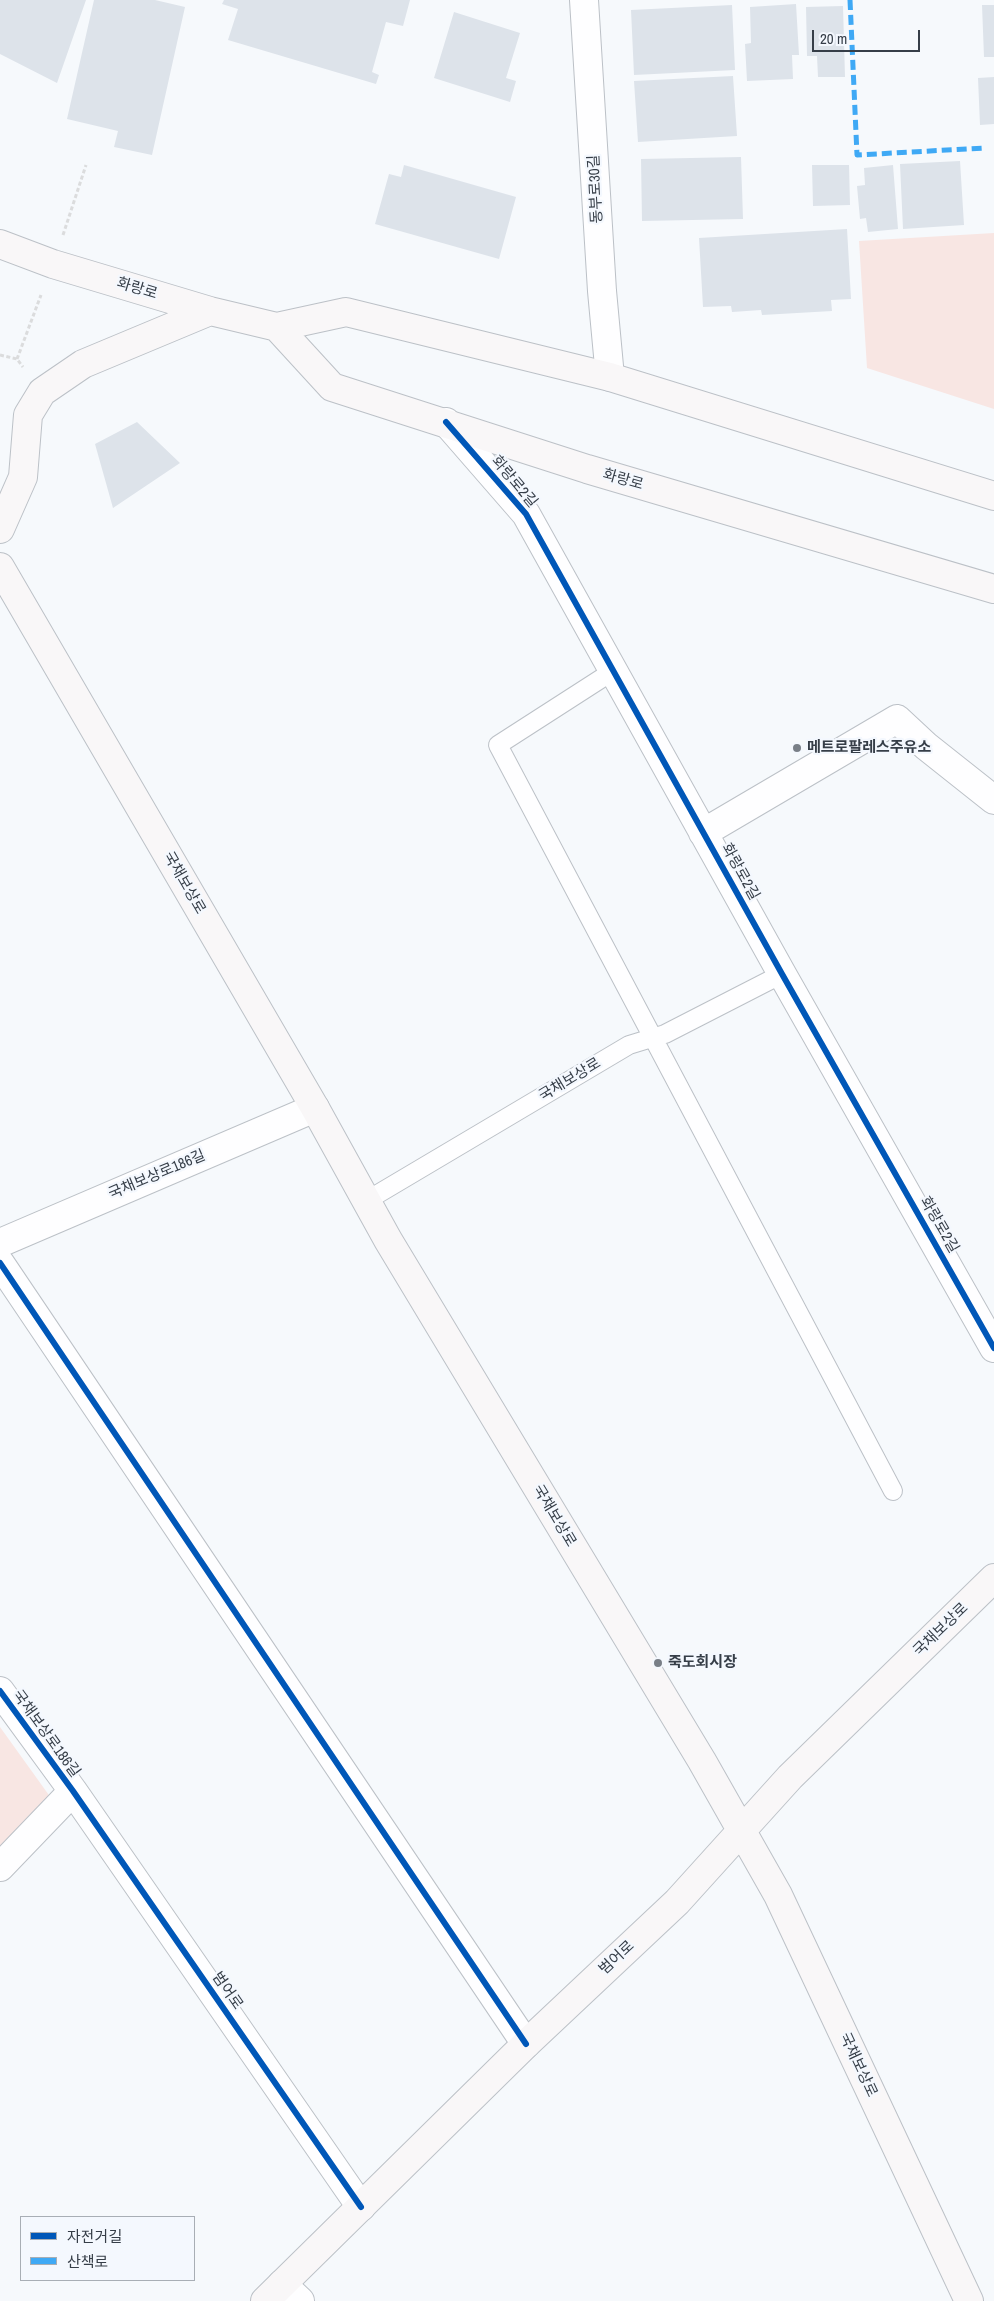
<!DOCTYPE html>
<meta charset="utf-8">
<style>
body{margin:0}
#map{position:relative;width:994px;height:2301px;overflow:hidden;background:#f6f9fc;font-family:"Archivo Narrow","Noto Sans KR",sans-serif}
canvas{display:block}
.legend{position:absolute;left:20px;top:2216px;width:175px;height:65px;box-sizing:border-box;background:#f4f8fe;border:1px solid #a8aeb5;margin:0;padding:6px 9px;list-style:none;font-size:15px;color:#363e48}
.legend li{display:flex;align-items:center;gap:10px;height:25px}
.legend b{width:25px;border:1px solid #a8aeb5}
.scale{position:absolute;left:812px;top:30px;width:108px;height:22px;box-sizing:border-box;border:2px solid #363e48;border-top:0;padding-left:6px;font-size:15px;line-height:18px;white-space:nowrap;color:#363e48;-webkit-text-stroke:4px #f4f8fe;paint-order:stroke}
</style>
<div id="map">
<canvas width="994" height="2301"></canvas>
<ul class="legend">
<li><b style="height:6px;background:#0057b8"></b>자전거길</li>
<li><b style="height:6px;background:#3fa9f5"></b>산책로</li>
</ul>
<div class="scale">20 m</div>
</div>
<script>
const ctx = document.querySelector('canvas').getContext('2d');
ctx.lineJoin = 'round';
function paint(path, color) {
  ctx.fillStyle = color;
  ctx.fill(path, 'evenodd');
}
function shape(rows) {
  const path = new Path2D();
  for (const r of rows) {
    path.moveTo(r[0], r[1]);
    for (let i = 2; i < r.length; i += 2) path.lineTo(r[i], r[i + 1]);
  }
  return path;
}
function strokePath(path, color, width, dash) {
  ctx.strokeStyle = color;
  ctx.lineWidth = width;
  ctx.lineCap = dash ? 'butt' : 'round';
  ctx.setLineDash(dash || []);
  ctx.stroke(path);
}
function label(font, color, halo, rows, align = 'center') {
  ctx.font = font + ' "Archivo Narrow","Noto Sans KR",sans-serif';
  ctx.lineWidth = 4.5;
  ctx.setLineDash([]);
  ctx.textBaseline = 'middle';
  ctx.strokeStyle = halo;
  ctx.fillStyle = color;
  for (const [text, x, y, turn = 0] of rows) {
    ctx.save();
    ctx.translate(x, y);
    ctx.rotate((+turn || 0) * Math.PI / 180);
    ctx.textAlign = isNaN(turn) ? turn : align;
    if (halo) ctx.strokeText(text, 0, 0);
    ctx.fillText(text, 0, 0);
    ctx.restore();
  }
}
paint(shape([
 [994,233,994,409,867,368,859,241],
 [0,1727,51,1798,0,1849]
]), '#f8e6e3');
paint(shape([
 [0,0,86,0,57,83,0,54],
 [94,0,155,0,185,7,152,155,114,147,118,131,67,119],
 [224,0,410,0,403,26,386,22,372,72,379,75,376,84,228,40,238,9,222,4],
 [796,4,799,55,792,55,793,79,747,81,745,44,751,43,750,7],
 [732,5,735,70,634,75,631,10],
 [982,5,994,5,994,57,984,57],
 [843,6,845,77,818,77,817,56,807,56,806,7],
 [454,12,520,33,506,78,516,81,510,102,434,78],
 [733,76,737,136,638,142,634,81],
 [994,77,994,124,980,125,978,78],
 [741,157,743,219,642,221,641,159],
 [960,161,964,225,903,229,900,164],
 [404,165,516,197,499,259,375,224,389,174,401,177],
 [812,165,849,165,850,205,813,206],
 [893,165,898,229,868,232,866,218,860,219,857,186,865,185,864,168],
 [847,229,851,299,831,300,832,311,762,315,761,310,732,312,731,306,703,307,699,238],
 [137,422,180,463,113,508,95,444]
]), '#dde3ea');
const service = shape([
 [613,671,498,745,893,1491],
 [366,1201,629,1045,665,1034,782,974]
]);
const minor = shape([
 [446,422,526,514,782,974,994,1348],
 [703,833,897,719,926,746,994,800],
 [0,1243,315,1108],
 [0,1263,526,2044],
 [0,1691,73,1791,361,2207],
 [0,1867,73,1791],
 [282,2284,300,2301]
]);
const tertiary = shape([
 [584,0,602,291,610,377]
]);
const secondary = shape([
 [0,244,53,264,210,311,277,327,346,312,610,377,994,496],
 [277,327,332,387,587,469,994,589],
 [0,529,23,477,28,415,42,392,83,364,210,311],
 [0,567,315,1108,388,1240,702,1761,778,1895,969,2301],
 [265,2301,526,2044,677,1902,790,1777,994,1578]
]);
strokePath(service, '#bcc1c7', 20);
strokePath(minor, '#bcc1c7', 30);
strokePath(tertiary, '#bcc1c7', 30);
strokePath(secondary, '#bcc1c7', 30);
strokePath(shape([
 [63,235,86,165],
 [0,355,17,359,23,367],
 [17,359,41,295]
]), '#dbdcdd', 3, [4, 2.5]);
strokePath(service, '#fefeff', 18);
strokePath(minor, '#fefeff', 28);
strokePath(tertiary, '#fefeff', 28);
strokePath(secondary, '#f9f7f8', 28);
strokePath(shape([
 [850,0,857,155,984,148]
]), '#3fa9f5', 5, [10, 5]);
strokePath(shape([
 [446,422,526,514,782,974,994,1348],
 [0,1263,526,2044],
 [0,1691,73,1791,361,2207]
]), '#0057b8', 6);
for (const [x, y, r, color] of [
 [797,748,5,"#797f87"],
 [658,1663,5,"#797f87"]
]) {
  const dot = new Path2D();
  dot.arc(x, y, r, 0, 2 * Math.PI);
  ctx.fillStyle = color;
  ctx.fill(dot);
  strokePath(dot, '#f4f8fe', 2);
}
label('15px', '#363e48', '#f4f8fe', [
 ["동부로30길",596,189,-93],
 ["화랑로",137,289,17],
 ["화랑로",623,480,16],
 ["화랑로2길",514,482,50],
 ["화랑로2길",740,872,61],
 ["국채보상로",184,883,60],
 ["국채보상로",570,1080,-31],
 ["국채보상로186길",157,1175,-23],
 ["화랑로2길",939,1225,60],
 ["국채보상로",554,1516,59],
 ["국채보상로",941,1630,-44],
 ["국채보상로186길",46,1734,54],
 ["범어로",617,1958,-43],
 ["범어로",227,1991,55],
 ["국채보상로",858,2065,65]
]);
label('bold 15px', '#363e48', '#f4f8fe', [
 ["메트로팔레스주유소",807,748],
 ["죽도회시장",668,1663]
], 'left');
</script>
